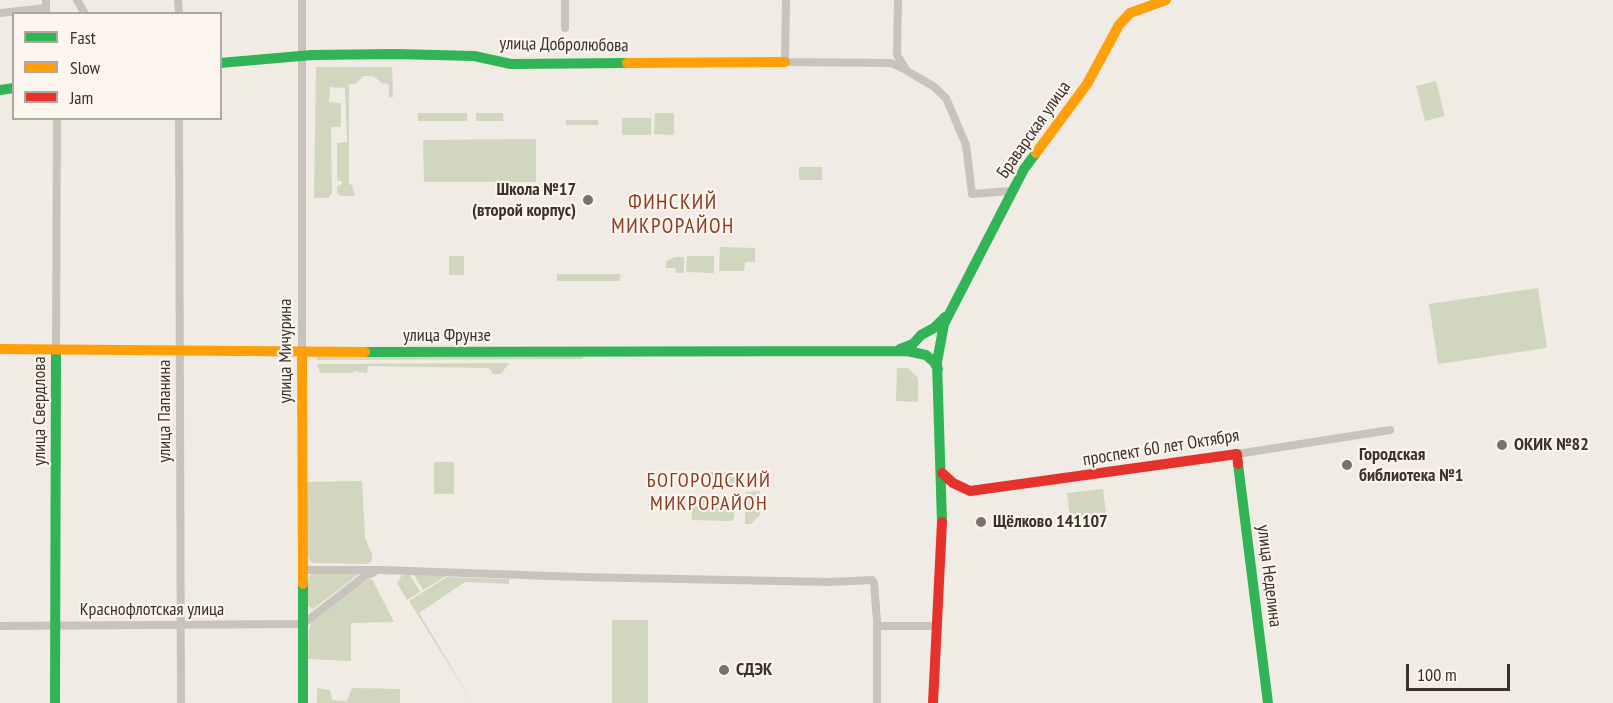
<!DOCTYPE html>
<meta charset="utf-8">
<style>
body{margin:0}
#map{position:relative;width:1613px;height:703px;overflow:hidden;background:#f0ebe5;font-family:"PT Sans Narrow",sans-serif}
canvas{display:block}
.legend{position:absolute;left:12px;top:12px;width:210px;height:108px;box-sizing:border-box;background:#fbf5ee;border:2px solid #aea6a0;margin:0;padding:8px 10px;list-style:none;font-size:18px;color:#3b302b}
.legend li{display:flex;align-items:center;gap:12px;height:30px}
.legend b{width:30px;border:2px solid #aea6a0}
.scale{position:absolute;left:1406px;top:664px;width:104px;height:27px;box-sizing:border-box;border:3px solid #3b302b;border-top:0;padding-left:8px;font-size:18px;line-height:21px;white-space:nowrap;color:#3b302b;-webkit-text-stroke:4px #fbf5ee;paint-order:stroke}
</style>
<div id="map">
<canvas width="1613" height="703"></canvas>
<ul class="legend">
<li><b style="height:8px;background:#30b455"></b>Fast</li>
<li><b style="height:8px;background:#ff9f0a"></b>Slow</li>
<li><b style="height:8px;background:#e5322d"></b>Jam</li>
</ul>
<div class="scale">100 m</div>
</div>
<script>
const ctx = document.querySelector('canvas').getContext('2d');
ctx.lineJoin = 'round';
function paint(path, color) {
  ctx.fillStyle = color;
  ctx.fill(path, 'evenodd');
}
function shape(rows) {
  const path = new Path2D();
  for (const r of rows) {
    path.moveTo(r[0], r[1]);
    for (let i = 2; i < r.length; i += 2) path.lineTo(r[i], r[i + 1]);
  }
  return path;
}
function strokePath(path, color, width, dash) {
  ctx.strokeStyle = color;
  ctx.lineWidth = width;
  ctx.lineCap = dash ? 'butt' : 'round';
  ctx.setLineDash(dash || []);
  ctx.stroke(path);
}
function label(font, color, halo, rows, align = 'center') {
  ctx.font = font + ' "PT Sans Narrow",sans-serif';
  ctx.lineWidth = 4.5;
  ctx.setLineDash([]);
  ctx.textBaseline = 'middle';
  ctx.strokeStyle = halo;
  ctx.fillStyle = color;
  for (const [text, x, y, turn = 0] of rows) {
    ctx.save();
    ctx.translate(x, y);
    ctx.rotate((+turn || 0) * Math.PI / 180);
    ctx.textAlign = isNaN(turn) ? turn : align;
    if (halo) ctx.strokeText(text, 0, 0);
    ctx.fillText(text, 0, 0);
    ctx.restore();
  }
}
paint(shape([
 [316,67,392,67,393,97,389,98,389,84,382,83,373,76,363,76,356,84,349,84,349,184,352,185,355,196,340,196,337,193,337,186,342,184,342,181,337,181,337,143,347,142,345,88,330,87,329,102,341,103,341,127,331,127,332,193,328,198,314,198],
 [1436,81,1445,116,1425,121,1416,86],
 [418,113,467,113,467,121,418,121],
 [476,113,503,113,503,121,476,121],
 [655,113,674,113,674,135,654,134],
 [622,118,651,118,651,135,622,135],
 [566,120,598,120,598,125,566,125],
 [536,139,536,182,424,182,423,140],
 [799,167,822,167,822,180,799,180],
 [720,247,755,248,755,262,745,262,744,271,719,271],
 [449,256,464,256,464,275,449,275],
 [687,256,714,256,714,273,686,272],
 [675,257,684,257,684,273,676,273,675,268,666,268,666,261],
 [557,274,620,274,620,281,557,281],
 [1538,288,1547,348,1438,364,1429,304],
 [316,355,418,357,583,356,583,359,317,360],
 [509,363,501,374,493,374,489,368,368,366,367,373,354,371,353,373,320,373,317,364],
 [897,368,908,368,918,378,918,402,896,401],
 [434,462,454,462,454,494,434,494],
 [709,472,738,472,739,486,709,487],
 [362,481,365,538,372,554,372,561,368,564,313,563,310,561,307,554,306,482],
 [1103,489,1106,513,1070,518,1067,493],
 [760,491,760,515,751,524,745,524,746,492],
 [695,500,731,501,734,504,734,518,731,521,692,520,691,502],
 [313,574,359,574,313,609,308,606,308,578,310,575],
 [402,575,410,575,420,592,407,600,397,583],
 [414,575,446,576,423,590],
 [447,577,509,579,509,584,465,582,419,613,473,703,409,601],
 [372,579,394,622,351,623,351,661,308,659,309,629,312,622,367,580],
 [612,620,648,620,648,703,612,703],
 [317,688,330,690,332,700,347,701,352,688,400,689,400,703,317,703]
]), '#d1d6bf');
strokePath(shape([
 [46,0,46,14],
 [77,0,85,14],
 [178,0,179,14],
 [565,0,565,28],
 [786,0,785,62,891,63,906,70],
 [898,0,897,55,907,71,933,86,946,98,966,145,972,194,1011,191],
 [0,13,46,8],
 [179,118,181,703],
 [56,350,57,118],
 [302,352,302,0],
 [1237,454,1390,430],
 [302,570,381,570,579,577,830,582,872,580,874,583,877,621,877,703],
 [0,626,303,624,365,576,374,572],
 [877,626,936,626]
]), '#c9c3be', 8);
strokePath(shape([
 [220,63,312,55,396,54,474,56,511,64,627,63],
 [0,90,14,88],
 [900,349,913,344,921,335,934,328,945,317],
 [365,352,907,351,926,355,934,362,938,369],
 [1238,464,1268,703],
 [942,522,937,362,944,324,1024,169,1036,153],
 [303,584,303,703],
 [55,703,56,350]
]), '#30b455', 10);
strokePath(shape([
 [627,63,785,62],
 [1036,153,1087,84,1119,25,1130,13,1166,0],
 [0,349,365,352],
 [302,352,303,584]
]), '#ff9f0a', 10);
strokePath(shape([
 [942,473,953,483,970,491,1237,454,1238,464],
 [933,703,942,522]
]), '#e5322d', 10);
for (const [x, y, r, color] of [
 [588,200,6,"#7a716c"],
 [1502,445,6,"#7a716c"],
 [1347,465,6,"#7a716c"],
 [981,522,6,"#7a716c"],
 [724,670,6,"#7a716c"]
]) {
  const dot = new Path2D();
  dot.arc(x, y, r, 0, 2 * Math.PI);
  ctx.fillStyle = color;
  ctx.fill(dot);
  strokePath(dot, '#fbf5ee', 2);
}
label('18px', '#3b302b', '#fbf5ee', [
 ["улица Добролюбова",564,45,1],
 ["Браварская улица",1034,130,-55],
 ["улица Фрунзе",447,336],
 ["улица Мичурина",286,351,-90],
 ["улица Свердлова",40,411,-90],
 ["улица Папанина",165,411,-90],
 ["проспект 60 лет Октября",1161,448,-9],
 ["улица Неделина",1269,576,83],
 ["Краснофлотская улица",152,610]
]);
label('bold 18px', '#3b302b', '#fbf5ee', [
 ["Школа №17",576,190,"right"],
 ["(второй корпус)",576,211,"right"],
 ["ОКИК №82",1514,445],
 ["Городская",1359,455],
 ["библиотека №1",1359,476],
 ["Щёлково 141107",993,522],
 ["СДЭК",736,670]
], 'left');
ctx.letterSpacing = '1.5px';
label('20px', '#8c3b22', '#fbf5ee', [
 ["БОГОРОДСКИЙ",709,481],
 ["МИКРОРАЙОН",709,504]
]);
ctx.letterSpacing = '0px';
ctx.letterSpacing = '1.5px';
label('21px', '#8c3b22', '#fbf5ee', [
 ["ФИНСКИЙ",673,203],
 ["МИКРОРАЙОН",673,227]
]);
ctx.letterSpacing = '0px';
</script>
